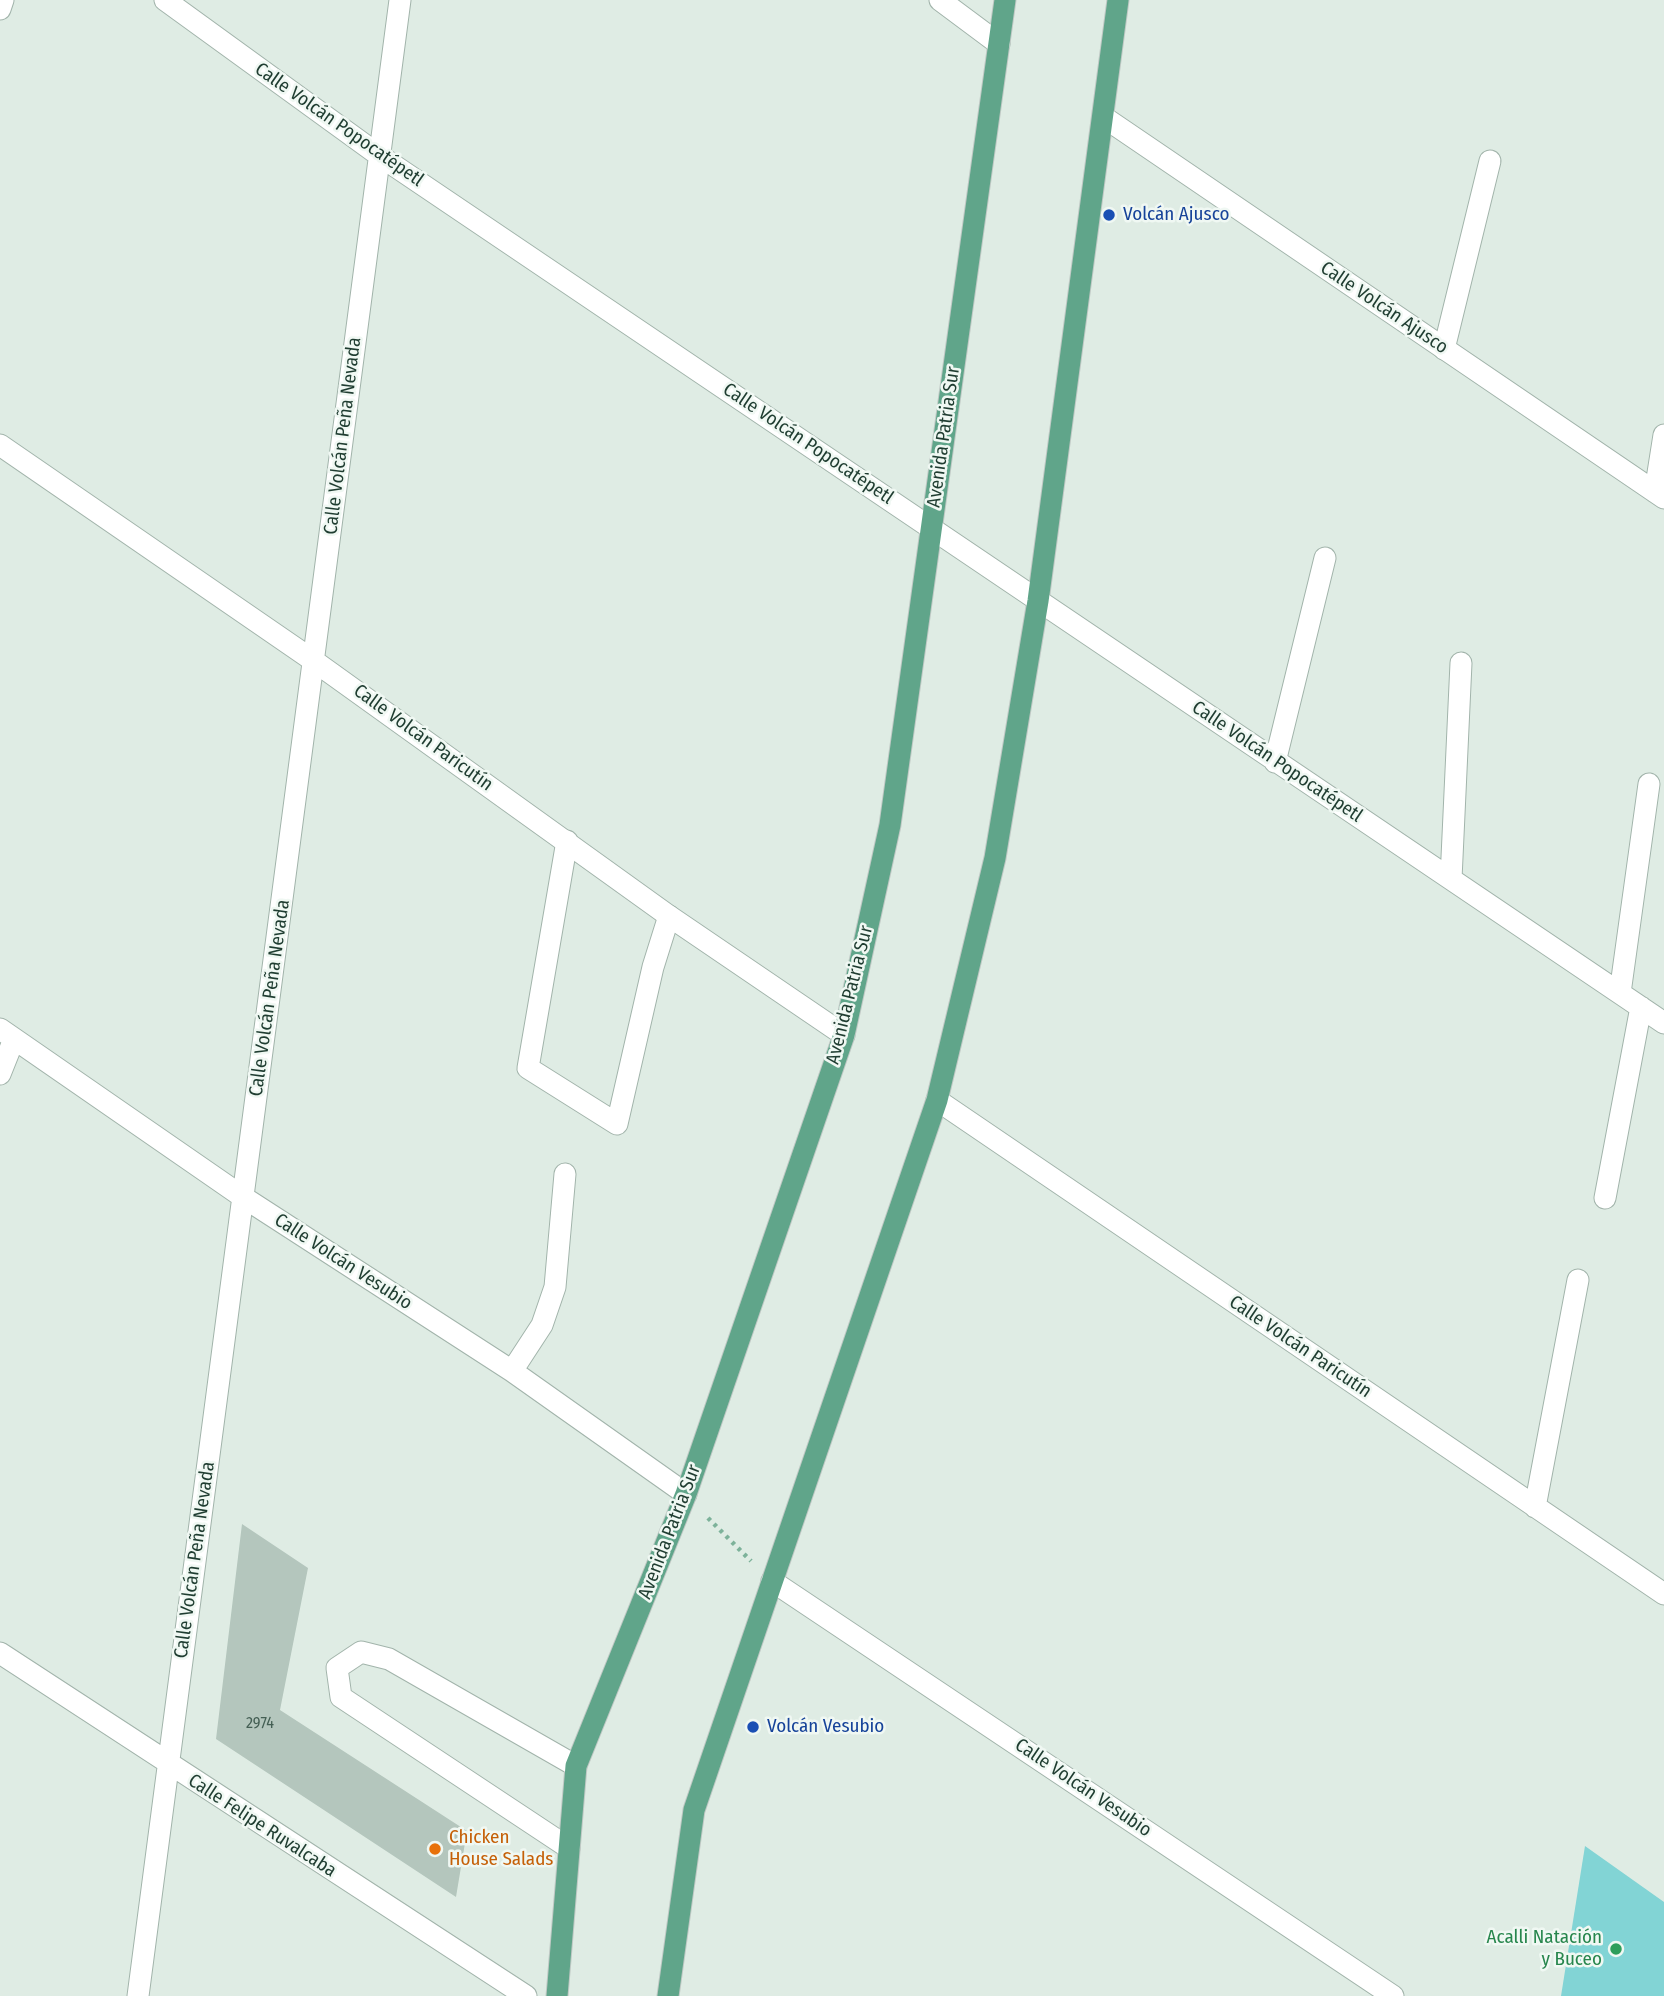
<!DOCTYPE html>
<meta charset="utf-8">
<style>
body{margin:0}
canvas{display:block;background:#dfece4}
</style>
<canvas width="1664" height="1996"></canvas>
<script>
const ctx = document.querySelector('canvas').getContext('2d');
ctx.lineJoin = 'round';
function paint(path, color) {
  ctx.fillStyle = color;
  ctx.fill(path, 'evenodd');
}
function shape(rows) {
  const path = new Path2D();
  for (const r of rows) {
    path.moveTo(r[0], r[1]);
    for (let i = 2; i < r.length; i += 2) path.lineTo(r[i], r[i + 1]);
  }
  return path;
}
function strokePath(path, color, width, dash) {
  ctx.strokeStyle = color;
  ctx.lineWidth = width;
  ctx.lineCap = dash ? 'butt' : 'round';
  ctx.setLineDash(dash || []);
  ctx.stroke(path);
}
function label(font, color, halo, rows, align = 'center') {
  ctx.font = font + ' "Fira Sans Condensed",sans-serif';
  ctx.lineWidth = 5;
  ctx.setLineDash([]);
  ctx.textBaseline = 'middle';
  ctx.strokeStyle = halo;
  ctx.fillStyle = color;
  for (const [text, x, y, turn = 0] of rows) {
    ctx.save();
    ctx.translate(x, y);
    ctx.rotate((+turn || 0) * Math.PI / 180);
    ctx.textAlign = isNaN(turn) ? turn : align;
    if (halo) ctx.strokeText(text, 0, 0);
    ctx.fillText(text, 0, 0);
    ctx.restore();
  }
}
paint(shape([
 [1585,1846,1664,1902,1664,1996,1561,1996]
]), '#82d4d5');
paint(shape([
 [242,1524,308,1568,280,1710,467,1831,456,1897,216,1739]
]), '#b4c6bd');
const service = shape([
 [1444,349,1490,161],
 [567,841,528,1068,617,1124,653,967,669,916],
 [569,1848,341,1697,337,1668,361,1652,389,1659,576,1766]
]);
const minor = shape([
 [165,0,380,156,1664,1023],
 [940,0,999,44],
 [0,9,3,0],
 [1105,118,1664,498],
 [0,445,314,661,669,916,844,1035],
 [1655,492,1664,435],
 [1275,762,1325,558],
 [1451,879,1461,663],
 [1620,993,1649,784],
 [0,1029,243,1197,512,1371,686,1494],
 [0,1074,14,1039],
 [937,1100,1664,1594],
 [1605,1198,1641,1007],
 [512,1371,542,1325,555,1287,565,1174],
 [1535,1507,1578,1280],
 [772,1581,1393,1996],
 [0,1653,526,1996],
 [138,1996,400,0]
]);
const primary = shape([
 [557,1996,576,1766,686,1494,844,1035,890,825,1005,0],
 [668,1996,694,1810,937,1100,995,858,1038,601,1118,0]
]);
strokePath(service, '#a2b4ab', 23);
strokePath(minor, '#a2b4ab', 23);
strokePath(primary, '#c0c9c5', 23);
strokePath(shape([
 [708,1518,751,1561]
]), '#7db29a', 4.5, [3.5, 5]);
strokePath(service, '#fff', 21);
strokePath(minor, '#fff', 21);
strokePath(primary, '#60a58a', 21);
for (const [x, y, r, color] of [
 [1109,215,7,"#1a4fb4"],
 [753,1727,7,"#1a4fb4"],
 [435,1849,7,"#e8710a"],
 [1616,1949,7,"#2e9e5b"]
]) {
  const dot = new Path2D();
  dot.arc(x, y, r, 0, 2 * Math.PI);
  ctx.fillStyle = color;
  ctx.fill(dot);
  strokePath(dot, '#f0f8f3', 2.5);
}
label('16px', '#445f54', null, [
 ["2974",260,1724]
]);
label('19px', '#1f3d31', '#f0f8f3', [
 ["Calle Volcán Popocatépetl",339,125,35],
 ["Calle Volcán Ajusco",1384,308,34],
 ["Calle Volcán Peña Nevada",343,436,-83],
 ["Avenida Patria Sur",944,437,-82],
 ["Calle Volcán Popocatépetl",808,444,34],
 ["Calle Volcán Paricutín",423,738,36],
 ["Calle Volcán Popocatépetl",1277,762,34],
 ["Avenida Patria Sur",850,995,-76],
 ["Calle Volcán Peña Nevada",270,998,-82],
 ["Calle Volcán Vesubio",343,1262,33],
 ["Calle Volcán Paricutín",1300,1347,34],
 ["Avenida Patria Sur",670,1532,-69],
 ["Calle Volcán Peña Nevada",195,1560,-82],
 ["Calle Volcán Vesubio",1083,1788,34],
 ["Calle Felipe Ruvalcaba",262,1826,33]
]);
label('19px', '#164399', '#f0f8f3', [
 ["Volcán Ajusco",1123,215],
 ["Volcán Vesubio",767,1727]
], 'left');
label('19px', '#c56008', '#f0f8f3', [
 ["Chicken",449,1838],
 ["House Salads",449,1860]
], 'left');
label('19px', '#27864d', '#f0f8f3', [
 ["Acalli Natación",1602,1938],
 ["y Buceo",1602,1960]
], 'right');
</script>
